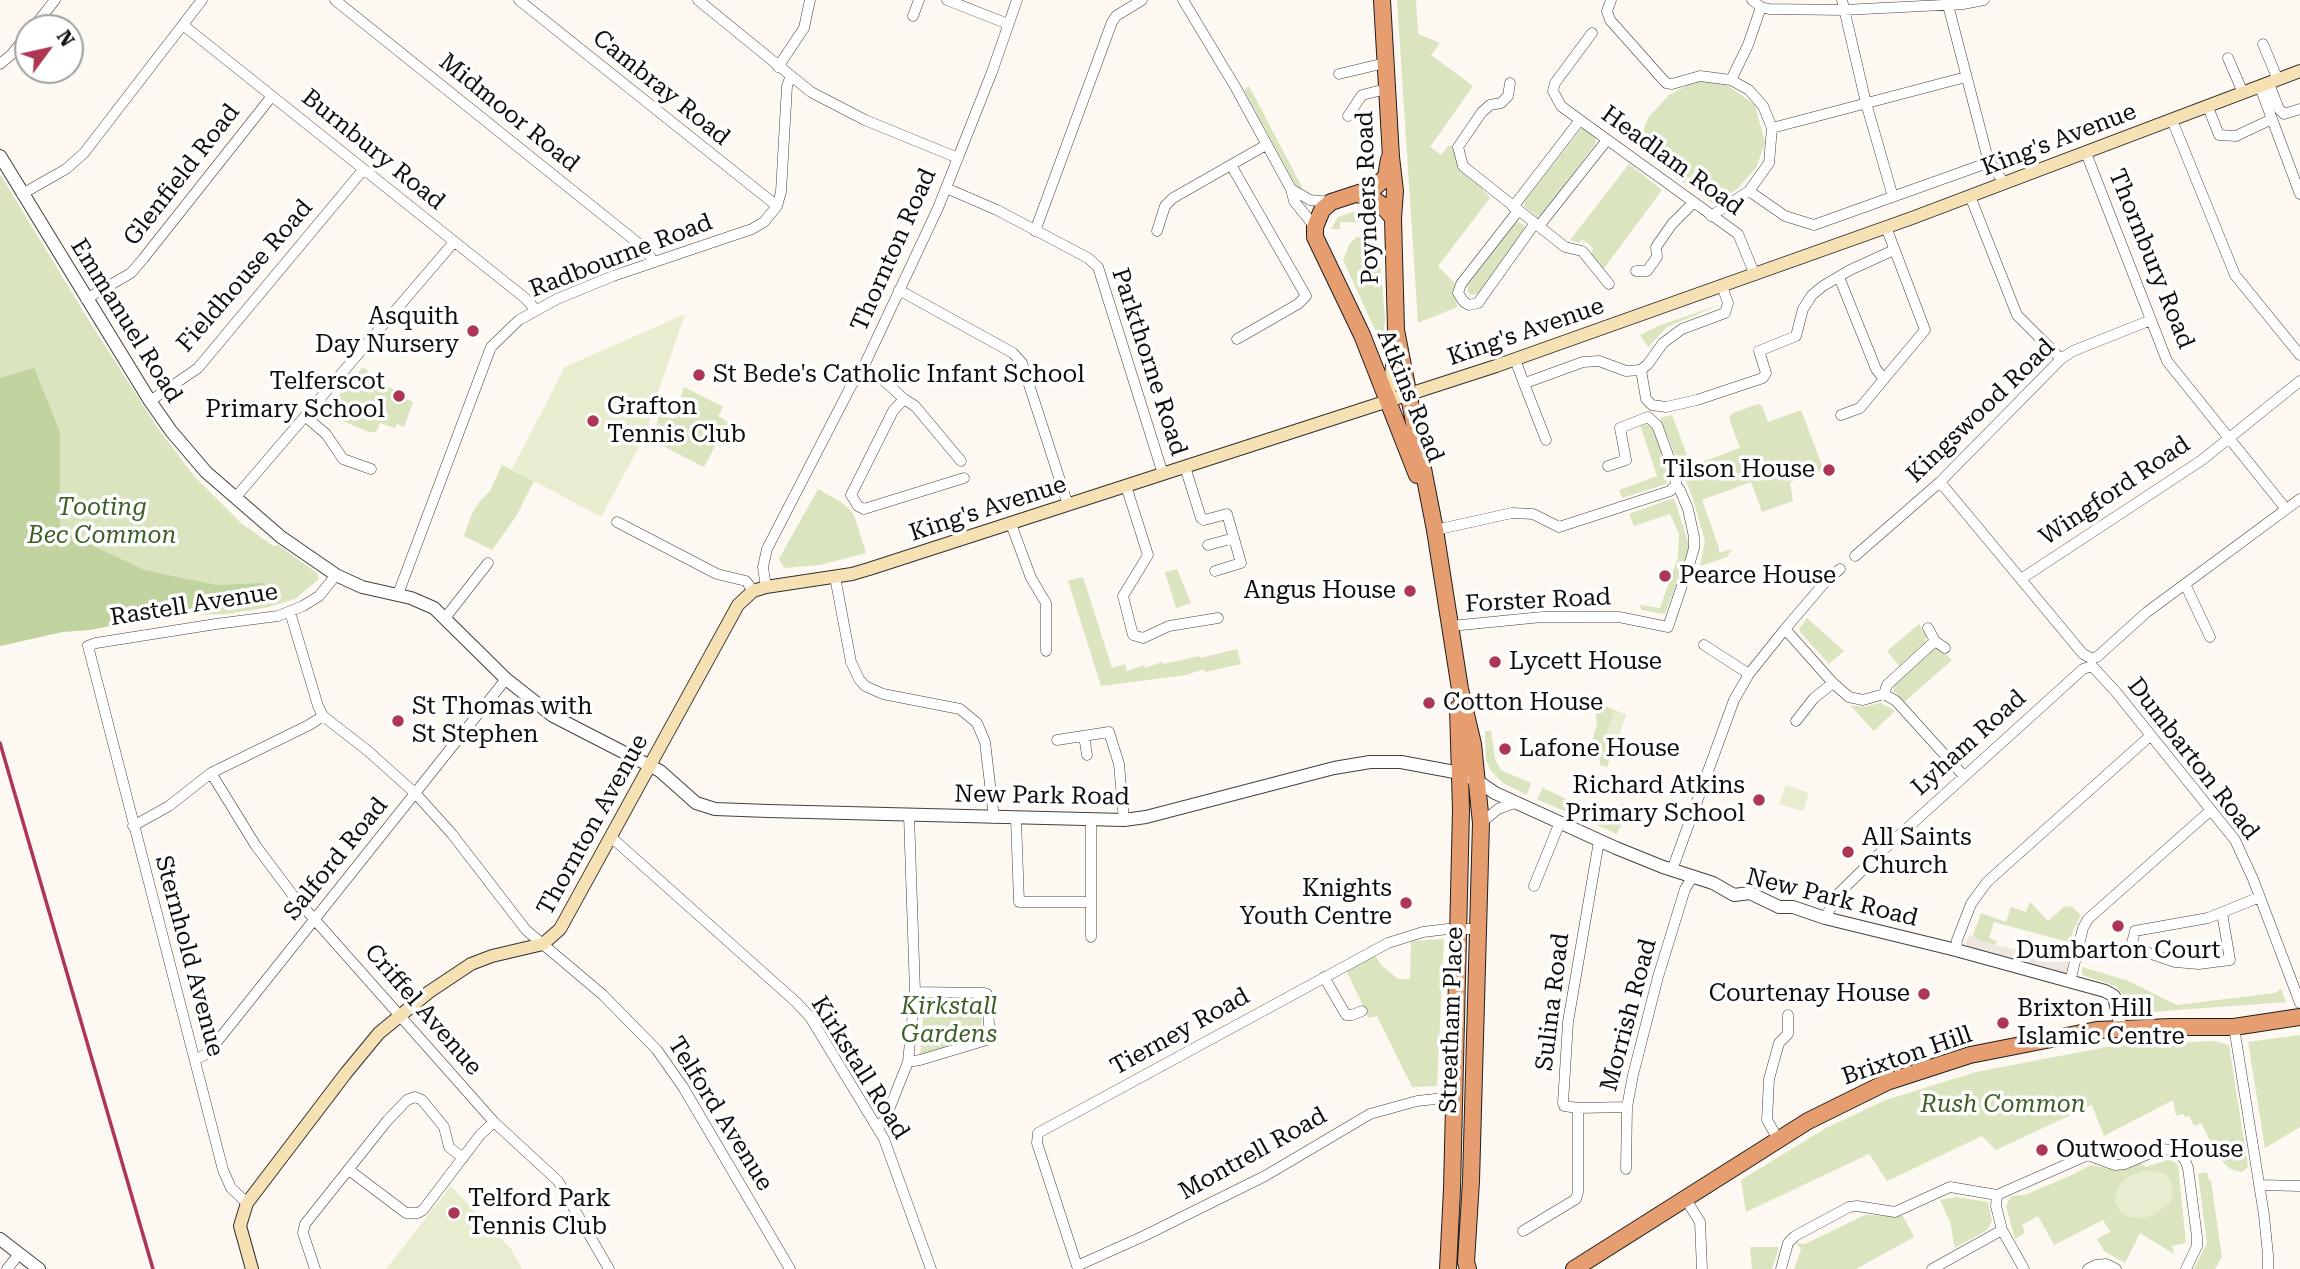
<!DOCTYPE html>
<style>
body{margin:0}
#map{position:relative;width:2300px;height:1269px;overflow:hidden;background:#fdf8f1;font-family:"Roboto Serif",serif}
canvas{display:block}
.north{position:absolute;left:14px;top:14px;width:70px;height:70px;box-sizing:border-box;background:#fff;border:2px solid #9f9f9f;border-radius:50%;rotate:57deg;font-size:19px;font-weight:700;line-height:28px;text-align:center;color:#0e0e0e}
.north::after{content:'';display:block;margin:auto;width:24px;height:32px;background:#ae3655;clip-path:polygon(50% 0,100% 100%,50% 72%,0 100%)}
</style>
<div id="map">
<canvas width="2300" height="1269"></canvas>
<div class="north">N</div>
</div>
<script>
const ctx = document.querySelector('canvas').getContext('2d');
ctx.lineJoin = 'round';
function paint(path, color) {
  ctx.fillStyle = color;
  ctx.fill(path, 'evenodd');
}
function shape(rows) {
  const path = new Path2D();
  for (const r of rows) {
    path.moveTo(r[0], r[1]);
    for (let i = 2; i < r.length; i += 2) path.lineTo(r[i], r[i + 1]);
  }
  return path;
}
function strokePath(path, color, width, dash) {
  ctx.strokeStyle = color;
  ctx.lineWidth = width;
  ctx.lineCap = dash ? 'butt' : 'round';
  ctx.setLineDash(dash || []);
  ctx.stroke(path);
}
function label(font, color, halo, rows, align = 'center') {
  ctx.font = font + ' "Roboto Serif",serif';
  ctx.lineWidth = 7;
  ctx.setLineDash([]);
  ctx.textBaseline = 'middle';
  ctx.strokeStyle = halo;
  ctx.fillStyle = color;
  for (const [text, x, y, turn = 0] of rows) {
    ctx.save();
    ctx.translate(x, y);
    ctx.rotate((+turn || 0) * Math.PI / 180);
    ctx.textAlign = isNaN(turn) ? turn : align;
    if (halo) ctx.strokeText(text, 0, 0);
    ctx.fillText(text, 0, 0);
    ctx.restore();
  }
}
paint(shape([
 [1397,0,1416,0,1418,34,1440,43,1431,55,1473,86,1430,147,1441,155,1449,145,1457,148,1456,158,1490,198,1438,266,1456,285,1457,307,1418,323],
 [1696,81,1727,85,1755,105,1765,143,1756,168,1737,189,1713,204,1637,148,1648,118,1669,95],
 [1249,86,1302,187,1299,191,1244,90],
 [1582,128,1595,136,1596,143,1541,216,1537,217,1524,206,1524,202],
 [1629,164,1662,190,1602,271,1591,256,1593,248,1582,239,1579,243,1570,240],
 [0,174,91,324,159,430,194,476,241,523,273,546,278,545,317,573,319,579,295,599,264,608,226,614,164,616,89,630,62,632,0,646],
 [1356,211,1369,213,1376,220,1379,232,1366,232,1365,222,1340,222,1340,229,1331,229,1338,217],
 [1518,222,1524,225,1524,233,1478,294,1471,295,1468,292,1468,284,1513,225],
 [1357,237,1378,237,1385,318,1384,331,1381,333,1376,332,1343,260,1350,243],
 [1722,304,1667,327,1648,347,1640,335,1658,326],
 [363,367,385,385,406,395,405,398,413,402,404,427,397,424,395,428,380,423,376,432,369,432,343,421,343,419,329,407],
 [684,387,723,407,718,416,728,422,704,467,653,441,659,414,674,419],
 [1758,404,1762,406,1768,422,1801,410,1823,468,1820,471,1790,482,1793,501,1762,512,1751,482,1702,500,1719,548,1719,553,1732,549,1727,557,1700,566,1705,541,1693,499,1660,418,1672,415,1691,466,1740,448,1729,418,1733,413],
 [1646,424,1652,427,1670,476,1666,484,1622,498,1619,490,1657,476,1640,425],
 [502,465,534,481,515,518,492,550,464,536,471,516,479,502,490,491],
 [818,489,844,504,854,515,866,553,820,565,784,568,779,559],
 [1674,498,1690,548,1665,614,1641,610,1640,605,1660,608,1678,557,1679,534,1670,514,1634,526,1629,514],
 [1177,569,1191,603,1176,608,1165,572],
 [1083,577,1112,668,1125,664,1127,671,1144,665,1145,668,1162,662,1164,664,1199,656,1200,658,1237,649,1241,664,1205,672,1204,669,1186,675,1101,686,1068,581],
 [1807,618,1844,651,1829,664,1801,633,1799,629],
 [1919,624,1926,636,1925,643,1899,666,1887,651],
 [1939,648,1952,660,1904,702,1894,691,1894,684,1932,649],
 [1591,700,1626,715,1607,767,1600,765,1599,754,1593,752,1592,743,1597,723,1595,709,1592,708],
 [1881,703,1895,711,1874,731,1850,705,1863,707],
 [1485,731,1491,731,1495,759,1501,770,1531,783,1527,795,1503,783,1491,771,1486,759],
 [1543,788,1613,821,1622,804,1628,807,1617,834,1537,799],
 [2030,902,2048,921,2065,906,2072,907,2081,915,2073,931,2066,960,2063,961,2050,958,2052,954,2061,957,2065,941,1994,922,1989,938,1997,941,1995,945,1975,939,1973,935,1981,913,2006,922,2011,907,2026,912],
 [1444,939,1437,1086,1412,1087,1377,1016,1369,1018,1346,970,1375,955,1381,965,1398,979,1410,979,1411,941],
 [2082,967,2126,980,2177,1005,2275,993,2281,989,2286,1002,2137,1013,2116,986,2082,975],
 [925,995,981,999,982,1035,920,1056],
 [2300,1035,2300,1127,2265,1148,2248,1042],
 [2214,1041,2229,1045,2248,1167,2242,1172,2230,1169,2219,1158,2201,1123,2194,1126,2189,1116,2185,1117,2183,1114,2176,1116,2173,1100,2104,1136,2092,1105,1996,1150,1982,1136,1887,1181,1869,1154,1746,1212,1741,1180,1826,1128,1886,1100,1976,1072,2112,1046],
 [2170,1159,2178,1165,2186,1243,2172,1246,2174,1254,2140,1233,2125,1263,2104,1251,2097,1239,2110,1232,2103,1220,2054,1245,2038,1216,2022,1225,2025,1233,2015,1239,2006,1206,2011,1196,2025,1195,2072,1175,2091,1165,2119,1170,2140,1163,2146,1167],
 [2207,1172,2209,1180,2211,1181,2222,1257,2215,1269,2194,1269,2207,1243,2198,1174],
 [1957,1197,1988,1202,1992,1221,1987,1230,1955,1248,1950,1222,1940,1200],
 [1865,1215,1903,1216,1914,1237,1856,1269,1794,1269,1801,1249,1796,1243,1805,1244],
 [1750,1247,1779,1247,1772,1269,1752,1269]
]), '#dae4be');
paint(shape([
 [34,368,60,432,60,530,144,570,216,585,266,583,231,608,164,616,89,630,62,632,0,646,0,378]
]), '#c1d39f');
paint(shape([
 [685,314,652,410,647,432,601,517,512,469,565,367],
 [1614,711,1626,715,1614,747,1603,743],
 [1786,785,1809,793,1803,811,1779,804],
 [2153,1170,2167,1175,2171,1181,2173,1194,2170,1203,2154,1215,2141,1219,2126,1216,2118,1209,2115,1201,2116,1193,2120,1184,2126,1178,2139,1172],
 [451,1186,511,1249,522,1269,386,1269]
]), '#e8edcf');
paint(shape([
 [1970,934,1975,939,1995,945,2069,961,2067,972,2064,975,1968,948,1966,942]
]), '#ede7e0');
const minor = shape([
 [335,0,643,247,654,262],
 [519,0,777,206],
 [698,0,811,92,865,120,958,158],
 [947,0,1008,24],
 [1183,0,1236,88,1291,189,1294,201,1315,227],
 [1611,0,1607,11,1610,20,1666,83,1672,84,1700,76,1731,80,1749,90,1763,106,1772,128,1769,163,1749,191,1711,216],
 [1752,0,1761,7,1769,9,1843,10,1963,4,1984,0],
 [1842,0,1866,103,1893,197],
 [1948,5,1988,159,2004,183],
 [913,16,919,0],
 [183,25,525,298,536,310],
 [33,28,55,0],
 [2263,44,2278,80],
 [2228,58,2243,93],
 [0,64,12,54,28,34],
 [778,67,804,28,810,0],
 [1339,74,1385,63],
 [1731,80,1748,45,1761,7],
 [1510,83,1508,96,1501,103,1490,105,1482,112,1458,147,1463,166,1565,247,1582,251,1609,284],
 [2269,84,2279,109,2284,114,2300,109],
 [2260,87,2300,194],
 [2208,107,2219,135,2236,136,2272,119],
 [1348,116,1362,95,1386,89],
 [1580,120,1738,234,1755,275],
 [2172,120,2235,275,2300,355],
 [1772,128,1966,77],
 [2086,153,2167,361,2286,509],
 [1231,165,1306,296,1298,304,1237,339],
 [946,188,997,210,1088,258,1098,267,1163,474],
 [1291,189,1310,200,1331,202],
 [1749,191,1785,216,1814,225,1990,162],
 [22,194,66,169,84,153,202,0],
 [1970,196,2017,315,2061,359],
 [1513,207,1580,120,1561,106,1553,91,1555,83,1592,33],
 [1518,211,1461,284,1458,293,1464,302,1469,305,1478,303,1535,223],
 [1539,226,1607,140],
 [1035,231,1112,22,1116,16,1142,0],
 [1157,231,1165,206,1173,198,1266,145],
 [1636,271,1647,271,1657,257,1656,247,1672,224,1693,203],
 [1839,277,1876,369,1884,379,1925,330,1886,227],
 [899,290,1013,353,1022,363,1068,505],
 [86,299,131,273,143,259,272,96],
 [1515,359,1523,381,1528,382,1583,362,1599,361,1626,371,1641,370,1648,364,1663,343,1682,329,1725,313,1728,303,1722,286],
 [863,368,880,377,904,399],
 [1641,370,1646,399,1652,405,1666,407,1697,400,1763,378,1766,373,1759,351,1796,336,1803,309,1812,295,1823,286,1850,270,1894,250],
 [1523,381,1546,440],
 [150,401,198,368,363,170],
 [1841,415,1860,408,1884,379],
 [306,417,326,434,343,459,371,469],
 [961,461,915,406,904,399,893,411,851,495,858,506,864,509,964,478],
 [1185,467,1201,518,1204,520,1227,514,1241,563,1215,571],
 [1940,482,2083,654,2091,658,2097,657,2147,612,2185,584,2300,499],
 [1126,486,1148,555,1123,596,1133,635,1143,638,1169,626,1218,618],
 [235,498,454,242],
 [617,522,717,574,746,581,753,591],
 [1011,524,1031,578,1046,603,1046,651],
 [1435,530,1512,513,1533,514,1559,527,1670,491,1676,485],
 [1208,545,1234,538],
 [1855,556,1940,482,2061,359,2073,351,2151,320],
 [835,577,851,662,859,679,865,686,883,694,960,709,977,723,985,742,994,818],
 [2021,579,2202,460,2300,381],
 [2185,584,2210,637],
 [766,587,763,567,767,549,851,386,863,368,938,208,992,72,1017,0],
 [398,594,491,347,519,320,557,299,613,276,752,229,764,222,777,206,781,192,787,86,790,78],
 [290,612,318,706,323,716,368,751,416,794,452,834,526,930,603,995,657,1050,683,1087,790,1269],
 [445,618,488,563],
 [1451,626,1542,617,1619,617,1668,627,1690,562,1694,548,1694,537,1688,509,1680,490,1676,485,1676,477,1657,425,1648,417,1620,428,1626,460,1608,466],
 [1928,628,1935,641,1945,648],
 [1785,629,1833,683,1849,697,1863,700,1884,694,1896,701,1963,775],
 [1704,645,1749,674],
 [1884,694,1887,685,1935,641],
 [1796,721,1814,698,1833,683],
 [1084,736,1087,755],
 [1057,740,1109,732,1119,764,1124,820],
 [211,773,256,846,292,894,494,1122,558,1181,609,1269],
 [909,815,915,992,984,993,987,994,990,1039,920,1060,908,1062,915,992],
 [1016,819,1019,902,1091,902],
 [1091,820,1091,937],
 [1481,823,1498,809,1517,802],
 [133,826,169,806,211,773,309,725,323,716],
 [611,837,796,1002,810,1017,884,1139,931,1269],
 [1599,841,1568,1022,1563,1103,1564,1106,1578,1108,1627,1107],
 [1672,870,1734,700,1749,674,1785,629,1826,581,1840,569],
 [1534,886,1560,822],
 [2222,913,2230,960,2199,964,2175,962,2131,947,2135,931,2208,918,2260,897],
 [1825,918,1838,894,1883,850,2083,669,2092,666,2116,692,2235,840,2253,879,2300,1003],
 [1956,950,1957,940,1971,904,1987,882,2150,736],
 [1324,977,1346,1015,1352,1015,1362,1011],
 [2070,982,2083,928,2088,919,2211,810],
 [2234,1027,2264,1215,2268,1255,2268,1269],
 [195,1060,208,1053,506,679],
 [878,1128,886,1117,908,1062],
 [1778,1139,1767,1120,1769,1079,1779,1043,1788,1034,1788,1015],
 [1626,1169,1627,1107,1633,1075,1658,977,1685,889,1693,876],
 [349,1170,406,1213,418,1213,423,1210,480,1135,494,1122],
 [2259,1185,2300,1186],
 [1997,1195,2088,1155,2115,1165,2125,1164,2160,1149,2175,1150,2185,1160,2188,1168,2197,1237,2197,1246,2186,1269],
 [1997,1195,1996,1206,2002,1230,2024,1269],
 [1685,1198,1700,1222,1702,1269],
 [247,1203,231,1188,223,1170,88,646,96,643,216,624,278,616,303,606,319,596,336,575],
 [1523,1231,1576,1199,1578,1192,1578,1108],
 [1077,1266,1146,1235,1265,1176,1370,1114,1417,1101,1454,1097],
 [7,1269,19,1254],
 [315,1269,303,1233,305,1224,387,1121,407,1100,415,1097,422,1100,444,1127,449,1147,463,1158],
 [1078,1269,1037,1143,1038,1133,1388,943,1423,932,1448,929,1478,929],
 [1781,1269,1788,1243,1795,1236,1849,1207,1857,1206,1895,1212,1950,1187,1997,1195],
 [1932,1269,2002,1230],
 [2088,1269,2096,1265,2106,1264,2116,1269]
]);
const tertiary = shape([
 [0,156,150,401,171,431,206,472,281,537,336,575,362,587,411,598,434,608,506,679,553,716,660,771,696,803,715,809,768,811,1124,820,1146,817,1334,768,1370,762,1401,762,1460,773,1476,780,1495,793,1616,848,1663,867,1713,883,1734,895,1750,893,1779,907,1793,907,1825,918,1956,950,2105,991,2114,996,2121,1029],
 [0,1239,39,1269]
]);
const secondary = shape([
 [1389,400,1394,342],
 [252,1269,240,1226,247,1203,346,1073,379,1033,429,992,471,964,492,956,543,944,560,929,738,605,753,591,766,587,852,574,869,569,1496,366,1912,218,2300,71]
]);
const trunk = shape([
 [1382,0,1391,157,1395,191,1393,218,1396,330,1435,530,1460,689,1473,744,1481,823,1471,1181,1466,1262,1468,1269],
 [1389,159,1386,177,1374,188,1331,202,1322,210,1315,227,1315,237,1362,335,1417,475],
 [1356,194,1369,196,1382,205,1393,218],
 [1448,1269,1452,1189,1461,810,1458,708],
 [1574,1269,1808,1121,1887,1082,1970,1055,2097,1030,2171,1027,2234,1027,2300,1017]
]);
strokePath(minor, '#414141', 11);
strokePath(tertiary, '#414141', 14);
strokePath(secondary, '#303030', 14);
strokePath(trunk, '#1f1f1f', 18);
strokePath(minor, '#fff', 10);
strokePath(tertiary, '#fff', 12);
strokePath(secondary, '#f6e1b4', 12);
strokePath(trunk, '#e69e70', 16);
strokePath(shape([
 [0,743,153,1269]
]), '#ae3655', 3.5);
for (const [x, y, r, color] of [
 [473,331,7,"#ae3655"],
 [699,375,7,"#ae3655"],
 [399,396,7,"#ae3655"],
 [593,421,7,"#ae3655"],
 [1829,470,7,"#ae3655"],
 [1665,576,7,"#ae3655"],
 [1410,591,7,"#ae3655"],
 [1495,662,7,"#ae3655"],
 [1429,703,7,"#ae3655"],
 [398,721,7,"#ae3655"],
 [1505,749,7,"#ae3655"],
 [1759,800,7,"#ae3655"],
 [1848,852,7,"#ae3655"],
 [1406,903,7,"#ae3655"],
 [2118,926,7,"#ae3655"],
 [1924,994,7,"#ae3655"],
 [2003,1023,7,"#ae3655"],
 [2042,1150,7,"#ae3655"],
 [454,1213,7,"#ae3655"]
]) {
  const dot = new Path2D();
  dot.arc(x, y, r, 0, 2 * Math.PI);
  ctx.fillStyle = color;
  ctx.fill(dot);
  strokePath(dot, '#fff', 2.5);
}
label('24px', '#0e0e0e', '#fff', [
 ["Cambray Road",661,88,39],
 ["Midmoor Road",509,113,39],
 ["King's Avenue",2059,140,-21],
 ["Burnbury Road",373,150,39],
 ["Headlam Road",1672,161,36],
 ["Glenfield Road",182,175,-52],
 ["Poynders Road",1368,198,-92],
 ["Thornton Road",894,250,-66],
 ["Radbourne Road",621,256,-21],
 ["Thornbury Road",2151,259,68],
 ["Fieldhouse Road",245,276,-49],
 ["Emmanuel Road",126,321,58],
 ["King's Avenue",1526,332,-19],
 ["Parkthorne Road",1149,362,72],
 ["Atkins Road",1410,396,68],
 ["Kingswood Road",1981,411,-44],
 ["Wingford Road",2115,491,-34],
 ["King's Avenue",988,509,-18],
 ["Forster Road",1538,601,-3],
 ["Rastell Avenue",194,605,-9],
 ["Lyham Road",1969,743,-42],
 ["Dumbarton Road",2193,759,52],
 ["New Park Road",1042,796,1],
 ["Thornton Avenue",593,825,-61],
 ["Salford Road",336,859,-51],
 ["New Park Road",1832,898,14],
 ["Sternhold Avenue",189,956,75],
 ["Sulina Road",1553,1002,-83],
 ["Criffel Avenue",423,1010,49],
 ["Morrish Road",1629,1015,-75],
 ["Streatham Place",1452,1020,-88],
 ["Tierney Road",1180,1032,-29],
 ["Brixton Hill",1907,1056,-19],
 ["Kirkstall Road",860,1068,58],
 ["Telford Avenue",720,1114,58],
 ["Montrell Road",1253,1154,-29]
]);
label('24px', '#0e0e0e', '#fff', [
 ["Asquith",459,317,"right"],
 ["Day Nursery",459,345,"right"],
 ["St Bede's Catholic Infant School",713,375],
 ["Telferscot",385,382,"right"],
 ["Primary School",385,410,"right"],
 ["Grafton",607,407],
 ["Tennis Club",607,435],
 ["Tilson House",1815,470,"right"],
 ["Pearce House",1679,576],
 ["Angus House",1396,591,"right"],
 ["Lycett House",1509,662],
 ["Cotton House",1443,703],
 ["St Thomas with",412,707],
 ["St Stephen",412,735],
 ["Lafone House",1519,749],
 ["Richard Atkins",1745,786,"right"],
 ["Primary School",1745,814,"right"],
 ["All Saints",1862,838],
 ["Church",1862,866],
 ["Knights",1392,889,"right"],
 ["Youth Centre",1392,917,"right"],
 ["Dumbarton Court",2118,951,"center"],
 ["Courtenay House",1910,994,"right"],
 ["Brixton Hill",2017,1009],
 ["Islamic Centre",2017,1037],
 ["Outwood House",2056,1150],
 ["Telford Park",468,1199],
 ["Tennis Club",468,1227]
], 'left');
label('italic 24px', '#3d5f26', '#fff', [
 ["Tooting",102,508],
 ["Bec Common",102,536],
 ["Kirkstall",949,1007],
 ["Gardens",949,1035],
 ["Rush Common",2003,1105]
]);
</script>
